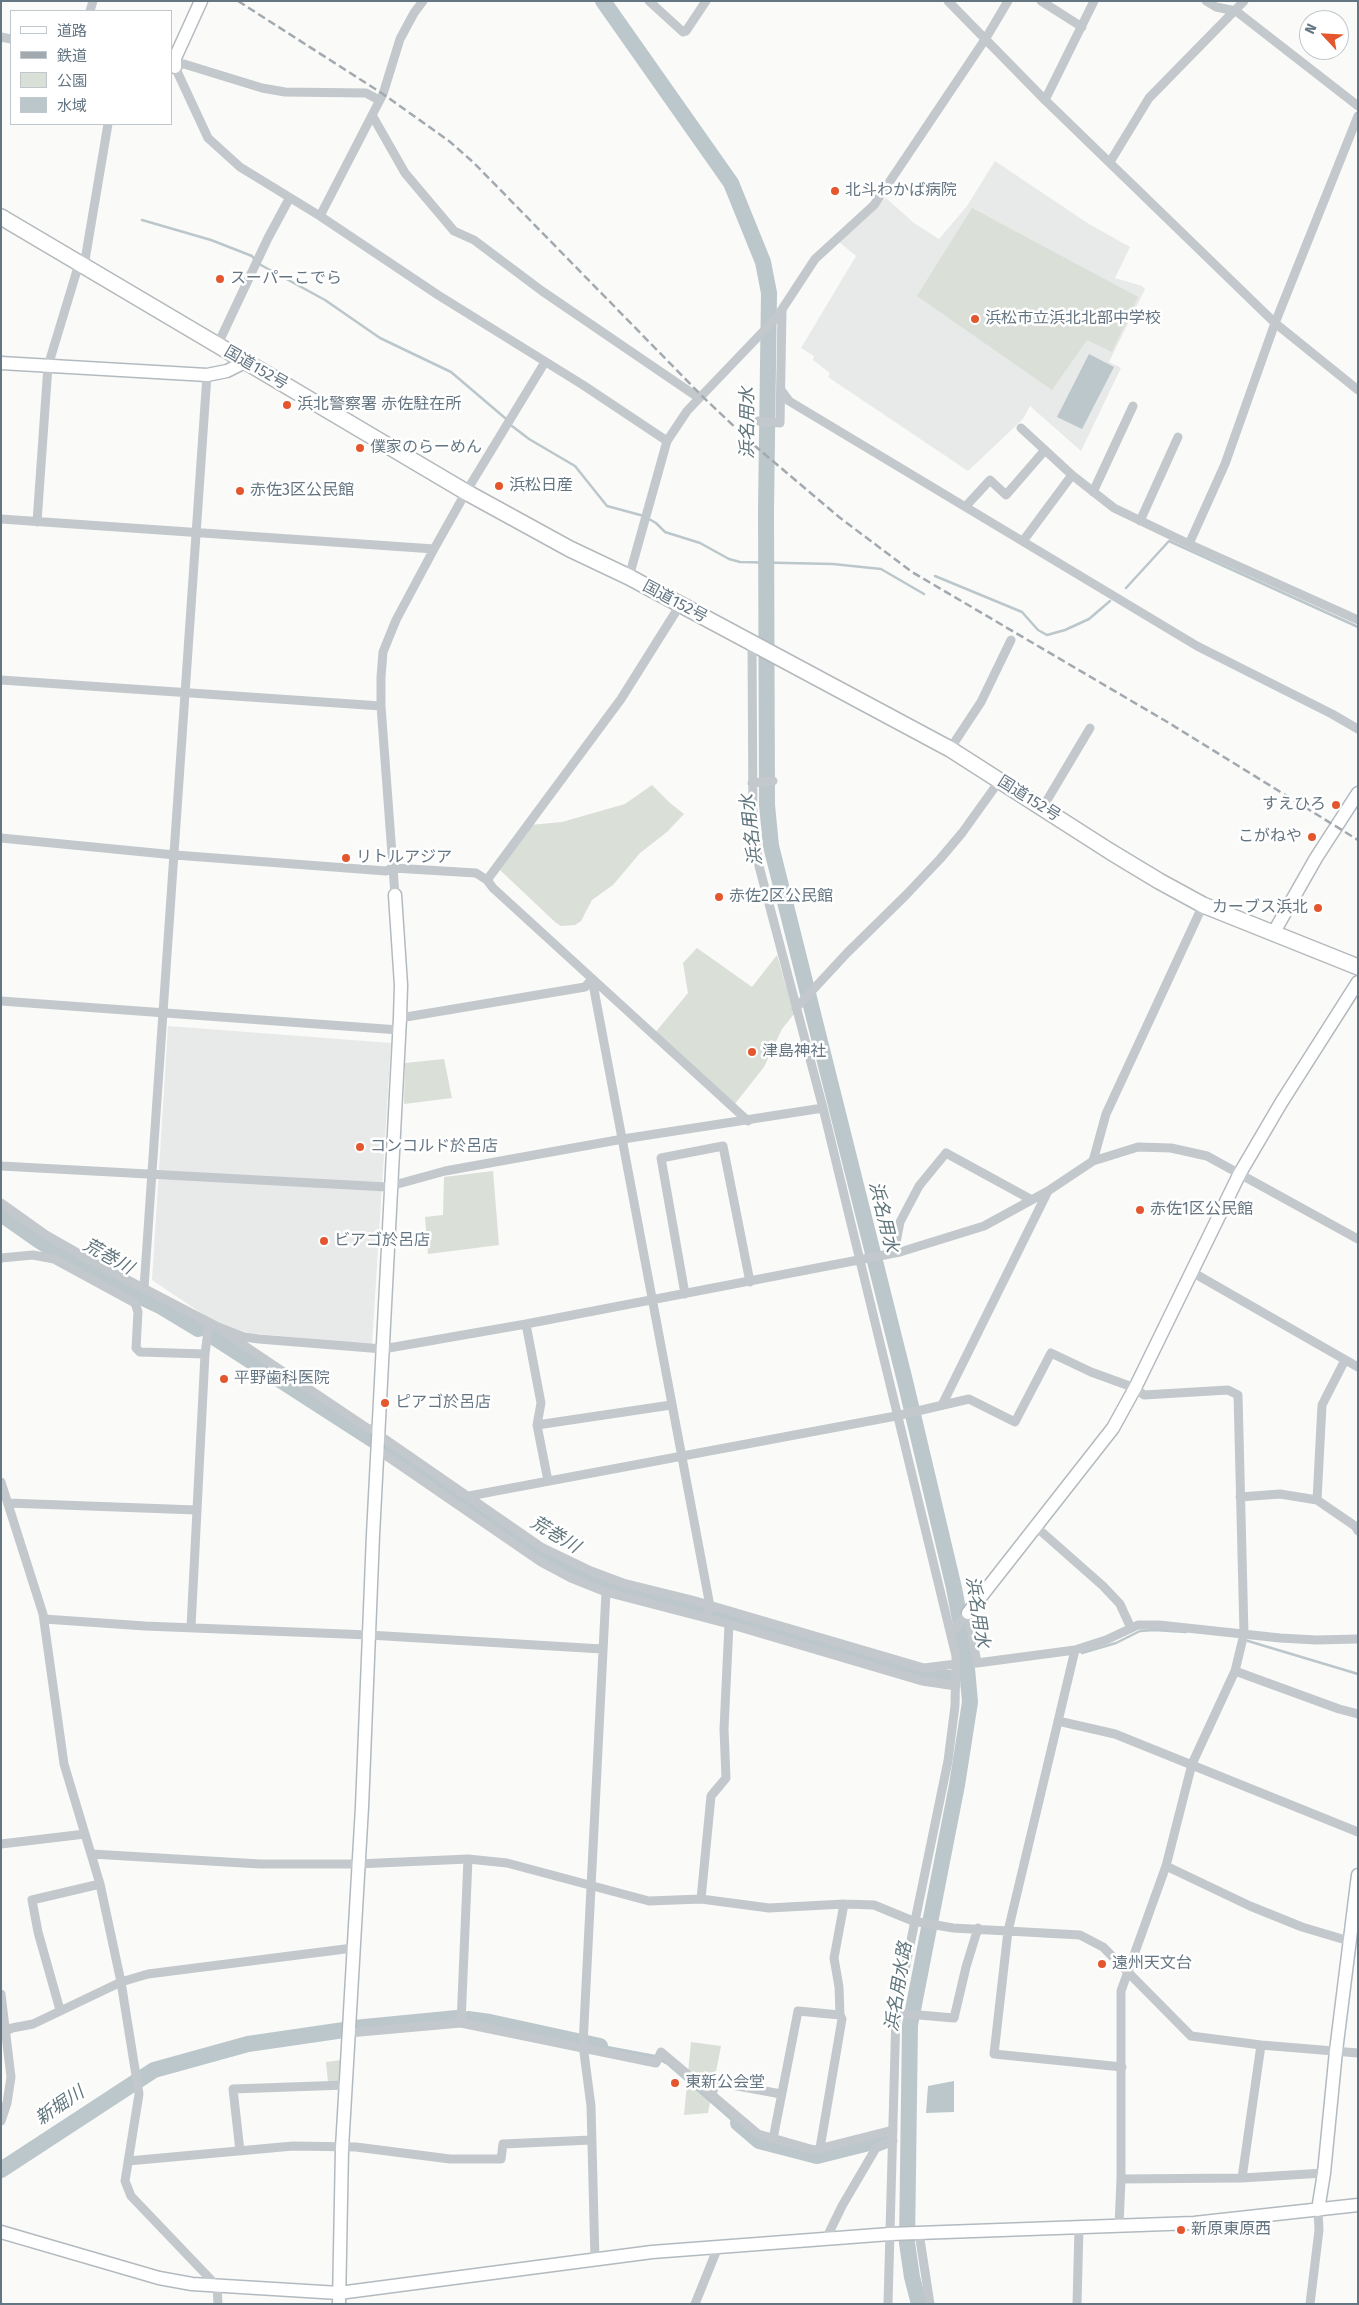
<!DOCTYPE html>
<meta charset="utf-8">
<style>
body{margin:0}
#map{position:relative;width:1359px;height:2305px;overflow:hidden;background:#fafaf8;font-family:"Fira Sans","Noto Sans JP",sans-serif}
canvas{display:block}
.frame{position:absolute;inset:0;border:2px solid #657683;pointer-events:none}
.legend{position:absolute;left:10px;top:10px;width:162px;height:115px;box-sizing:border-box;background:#fff;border:1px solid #c1c8cd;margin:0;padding:6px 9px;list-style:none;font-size:15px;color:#657683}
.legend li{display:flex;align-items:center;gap:10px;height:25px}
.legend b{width:25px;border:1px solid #c1c8cd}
.north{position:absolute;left:1299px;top:10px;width:50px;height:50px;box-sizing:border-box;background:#fff;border:1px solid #c1c8cd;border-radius:50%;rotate:295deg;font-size:14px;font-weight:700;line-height:20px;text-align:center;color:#657683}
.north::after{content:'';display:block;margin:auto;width:18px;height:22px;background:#e4572e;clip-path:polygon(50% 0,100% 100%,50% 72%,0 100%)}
</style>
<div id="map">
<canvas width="1359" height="2305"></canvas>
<div class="frame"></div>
<ul class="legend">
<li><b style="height:6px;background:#fff"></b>道路</li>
<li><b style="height:6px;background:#a2aab0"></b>鉄道</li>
<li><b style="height:14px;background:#dadfd7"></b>公園</li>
<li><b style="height:14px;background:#bbc7cb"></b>水域</li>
</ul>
<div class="north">N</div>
</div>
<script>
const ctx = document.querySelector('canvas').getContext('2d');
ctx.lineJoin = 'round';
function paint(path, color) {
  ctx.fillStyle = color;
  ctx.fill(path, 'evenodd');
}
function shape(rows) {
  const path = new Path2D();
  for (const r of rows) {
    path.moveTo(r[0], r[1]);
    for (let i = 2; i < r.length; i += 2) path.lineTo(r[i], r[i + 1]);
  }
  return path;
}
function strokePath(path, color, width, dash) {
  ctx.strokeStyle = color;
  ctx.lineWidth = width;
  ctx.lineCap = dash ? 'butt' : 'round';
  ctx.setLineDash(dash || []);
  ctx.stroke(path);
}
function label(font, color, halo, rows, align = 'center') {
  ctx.font = font + ' "Fira Sans","Noto Sans JP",sans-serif';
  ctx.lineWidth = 5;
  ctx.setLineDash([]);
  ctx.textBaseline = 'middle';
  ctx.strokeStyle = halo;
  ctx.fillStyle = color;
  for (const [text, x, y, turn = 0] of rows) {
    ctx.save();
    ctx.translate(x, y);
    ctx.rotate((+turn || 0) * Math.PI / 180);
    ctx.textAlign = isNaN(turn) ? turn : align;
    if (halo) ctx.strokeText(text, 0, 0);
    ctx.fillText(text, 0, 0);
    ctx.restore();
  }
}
paint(shape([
 [995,161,1089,224,1130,247,1115,278,1142,286,1145,289,1109,362,1121,368,1081,451,1030,406,1023,419,968,471,828,377,830,373,813,360,814,356,801,348,856,256,839,242,886,198,914,223,939,239,967,206],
 [168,1026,391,1043,372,1345,249,1333,216,1323,152,1280]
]), '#e8e9e9');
paint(shape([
 [972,208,1138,297,1112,352,1087,340,1052,390,917,296],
 [652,785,670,803,684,814,667,832,640,853,613,885,592,900,581,921,575,925,561,926,555,922,500,870,530,825,562,822,625,804],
 [697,948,752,987,777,955,794,1014,782,1029,764,1067,734,1105,654,1034,688,993,683,963],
 [444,1059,452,1098,404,1104,405,1063],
 [493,1171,499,1245,428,1254,425,1217,443,1215,444,1177],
 [691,2042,721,2046,708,2113,684,2115],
 [341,2060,340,2083,328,2083,326,2062]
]), '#dadfd7');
paint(shape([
 [1089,354,1114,367,1082,429,1057,417],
 [587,2042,667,2057,757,2135,753,2140,667,2065,656,2059,587,2045],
 [954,2081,954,2112,926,2113,928,2086]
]), '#bbc7cb');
strokePath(shape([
 [142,220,211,240,252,256,255,260],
 [259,264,325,300,380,338,451,372,505,418],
 [512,426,529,439,575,466,607,506,644,516],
 [649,519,656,523,665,532,700,543,729,559,740,562,833,564,881,569,924,594],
 [935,576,1022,612,1038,630,1047,635,1065,630,1089,619,1110,601],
 [1126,588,1169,541,1358,627],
 [1248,1641,1358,1674],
 [1082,1653,1116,1643,1140,1631,1154,1630,1186,1632],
 [967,1667,976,1666]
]), '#bbc7cb', 2.5);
strokePath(shape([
 [603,1,731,183,763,262,769,293,766,510,767,805,771,846,905,1381,954,1588,965,1646,970,1702,957,1785,910,2025,907,2243,912,2277,919,2304],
 [1,1214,38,1240,92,1274,160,1306,198,1329],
 [212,1336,384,1447,513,1535,565,1567,626,1589,863,1656,924,1677,950,1678],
 [468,2019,490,2022,600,2046],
 [354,2028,457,2018],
 [738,2123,759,2141,817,2156,889,2138],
 [1,2170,154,2070,248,2044,344,2030]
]), '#bbc7cb', 16);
const secondary = shape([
 [175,67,175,58,201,1],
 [1,363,207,375,227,371,245,362],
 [1274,932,1316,858,1358,793],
 [968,1613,1113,1428,1135,1388,1240,1173,1281,1103,1358,982],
 [1318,2210,1324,2173,1336,2051,1358,1875],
 [1,2232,159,2278,192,2284,339,2293,652,2252,890,2234,1194,2223,1358,2205],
 [339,2304,342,2148,362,1807,373,1535,400,1018,401,985,395,895]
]);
const highway = shape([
 [1,217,466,492,570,549,629,577,950,749,1111,852,1159,881,1203,905,1358,967]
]);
strokePath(secondary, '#b3babf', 15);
strokePath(highway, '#b4b9bd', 18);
strokePath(shape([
 [649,1,683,32,686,31,706,1],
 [948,1,1045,100,1275,323,1358,390],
 [1041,1,1082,27],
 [1206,1,1216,7,1236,11,1358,106],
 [90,11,93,1],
 [1,37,11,39],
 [171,66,184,64,262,88,285,92,366,93,379,100],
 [175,67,208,138,240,167,320,216,438,295,583,385,667,441],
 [1045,100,1094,1],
 [372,115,405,173,454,231,474,240,542,291,699,398],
 [1110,162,1149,98,1244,1],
 [320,216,383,94,400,39,414,13,423,1],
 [217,346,268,238,289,199],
 [781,390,789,401,1197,646,1332,714,1358,729],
 [758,421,780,423,782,311],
 [1021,428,1072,475,1114,508,1189,544,1358,620],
 [1093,492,1133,406],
 [966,506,990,480,1006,495,1045,450],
 [1,519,434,549],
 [1140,521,1178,437],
 [37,522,48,366,78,267,84,266,108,124],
 [1023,541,1072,475],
 [1189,544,1225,464,1275,323,1358,116],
 [629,577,667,441,687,411,777,317,815,259,874,205,986,38,1008,1],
 [752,644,753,823,759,866,823,1108,956,1656,955,1706,948,1761,896,2013,888,2304],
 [1,680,381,706],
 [950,749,981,702,1011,640],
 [752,783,773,781],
 [1043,807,1090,728],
 [1,838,175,855,386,871,393,868,476,873,487,880,493,888,748,1121],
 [487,880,621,699,680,605],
 [395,895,381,706,381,677,383,652,396,620,434,549,466,492,545,362],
 [1,1001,399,1030],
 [796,1008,847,953,906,895,940,859,962,833,1000,780],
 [400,1018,585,987,592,979,710,1606,706,1618],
 [1093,1161,1106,1114,1203,905],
 [1,1166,387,1187,445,1171,623,1139,823,1108],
 [1,1203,46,1235,97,1264,218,1327,244,1337,259,1339,383,1349,526,1324,900,1252,984,1226,1048,1191,1093,1161,1138,1147,1171,1148,1207,1156,1358,1239],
 [894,1253,900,1222,919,1186,946,1153,1032,1200],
 [1,1258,33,1255,54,1259,135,1303,138,1312,136,1348,140,1352,205,1354],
 [1192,1272,1358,1367],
 [144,1288,207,375],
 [685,1294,661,1158,723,1146,750,1282],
 [526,1324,541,1403,537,1425,548,1481],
 [224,1332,367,1428,379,1431],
 [942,1405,1048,1191],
 [537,1425,671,1405],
 [379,1435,541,1547,591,1571,623,1583,692,1600,924,1668,956,1664],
 [378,1450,541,1562,571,1578,606,1592,729,1624,922,1681,956,1686],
 [1,1482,43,1614,64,1764,100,1884,121,1982,139,2094,125,2181,131,2196,217,2286,218,2304],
 [469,1496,896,1416,969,1399,1015,1422,1051,1353,1091,1372,1135,1388,1144,1395,1228,1390,1238,1395,1244,1634,1235,1671,1192,1764,1166,1866,1121,1991,1121,2179,1119,2226],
 [1240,1497,1280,1494,1317,1500,1355,1526,1358,1531],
 [1317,1500,1322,1405,1345,1360],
 [8,1503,196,1510],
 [1035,1526,1103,1586,1120,1604,1131,1628],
 [968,1613,977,1663,1075,1650,1106,1640,1138,1625,1159,1625,1280,1638,1316,1640,1358,1639],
 [44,1619,145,1626,369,1635,602,1649],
 [191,1627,205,1354,209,1323],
 [951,1633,968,1613],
 [1075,1650,1008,1931,994,2054,1122,2067],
 [1235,1671,1339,1709,1358,1714],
 [1058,1721,1115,1734,1358,1832],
 [1,1844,85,1834],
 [92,1854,260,1864,357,1864,468,1859,507,1863,649,1901,701,1899,769,1908,844,1904,874,1905,913,1921,953,1928,1080,1935,1103,1947,1191,2036,1261,2045,1358,2053],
 [1166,1866,1250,1906,1302,1927,1349,1941],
 [701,1899,711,1796,726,1778,724,1729,729,1624],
 [1,1994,11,2077,7,2103,1,2121],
 [60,2010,38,1932,32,1900,100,1884],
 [896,2013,954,2018,966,1967,978,1928],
 [840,2015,839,1987,834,1958,844,1904],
 [461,2023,468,1859],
 [349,2033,461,2023,656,2063,661,2052,758,2134,814,2150,893,2130],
 [1,2034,12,2028,33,2024,121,1982,148,1974,353,1948],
 [712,2094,716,2082,781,2094],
 [773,2139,798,2011,840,2015,842,2019,820,2148],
 [240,2151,233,2089,346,2085],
 [128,2161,293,2146,356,2147,450,2159,501,2159,503,2144,591,2140],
 [1242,2178,1261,2045],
 [1121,2179,1242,2178,1324,2173],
 [919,2233,930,2304],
 [826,2239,842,2206,876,2148,893,2141],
 [595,2260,591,2106,583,2045,606,1592],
 [695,2304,718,2247],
 [1077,2304,1079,2228],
 [1310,2304,1319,2230,1318,2210]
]), '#c3c8cc', 9);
strokePath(secondary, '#fff', 12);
strokePath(highway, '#fff', 15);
strokePath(shape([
 [238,1,383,94,449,141,473,162,702,396,755,446,839,517,912,572,1169,723,1358,840]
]), '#a2aab0', 2.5, [8, 4]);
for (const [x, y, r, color] of [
 [835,191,5,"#e4572e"],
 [220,279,5,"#e4572e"],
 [975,319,5,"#e4572e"],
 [287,405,5,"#e4572e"],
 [360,448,5,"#e4572e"],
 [499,486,5,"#e4572e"],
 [240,491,5,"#e4572e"],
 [1336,805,5,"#e4572e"],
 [1312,837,5,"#e4572e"],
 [346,858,5,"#e4572e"],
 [719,897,5,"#e4572e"],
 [1318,908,5,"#e4572e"],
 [752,1052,5,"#e4572e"],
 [360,1147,5,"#e4572e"],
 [1140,1210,5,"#e4572e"],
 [324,1241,5,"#e4572e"],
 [224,1379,5,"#e4572e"],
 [385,1403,5,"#e4572e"],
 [1102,1964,5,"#e4572e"],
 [675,2083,5,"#e4572e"],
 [1181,2230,5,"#e4572e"]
]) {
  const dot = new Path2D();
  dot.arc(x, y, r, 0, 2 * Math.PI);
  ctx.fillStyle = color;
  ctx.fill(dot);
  strokePath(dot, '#fff', 2);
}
label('16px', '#657683', '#fff', [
 ["北斗わかば病院",845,191],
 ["スーパーこでら",230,279],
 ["浜松市立浜北北部中学校",985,319],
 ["浜北警察署 赤佐駐在所",297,405],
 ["僕家のらーめん",370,448],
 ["浜松日産",509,486],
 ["赤佐3区公民館",250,491],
 ["すえひろ",1326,805,"right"],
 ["こがねや",1302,837,"right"],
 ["リトルアジア",356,858],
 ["赤佐2区公民館",729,897],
 ["カーブス浜北",1308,908,"right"],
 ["津島神社",762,1052],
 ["コンコルド於呂店",370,1147],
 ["赤佐1区公民館",1150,1210],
 ["ビアゴ於呂店",334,1241],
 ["平野歯科医院",234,1379],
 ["ピアゴ於呂店",395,1403],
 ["遠州天文台",1112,1964],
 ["東新公会堂",685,2083],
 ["新原東原西",1191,2230]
], 'left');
label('16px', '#657683', '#fff', [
 ["国道152号",256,368,30],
 ["国道152号",675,602,28],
 ["国道152号",1029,799,32]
]);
label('italic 18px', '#60757c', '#fff', [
 ["浜名用水",748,423,-90],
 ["浜名用水",752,830,-97],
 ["浜名用水",883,1217,76],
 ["荒巻川",108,1257,29],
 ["荒巻川",555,1535,31],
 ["浜名用水",977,1612,81],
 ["浜名用水路",899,1987,-81],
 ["新堀川",60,2106,-34]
]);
</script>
